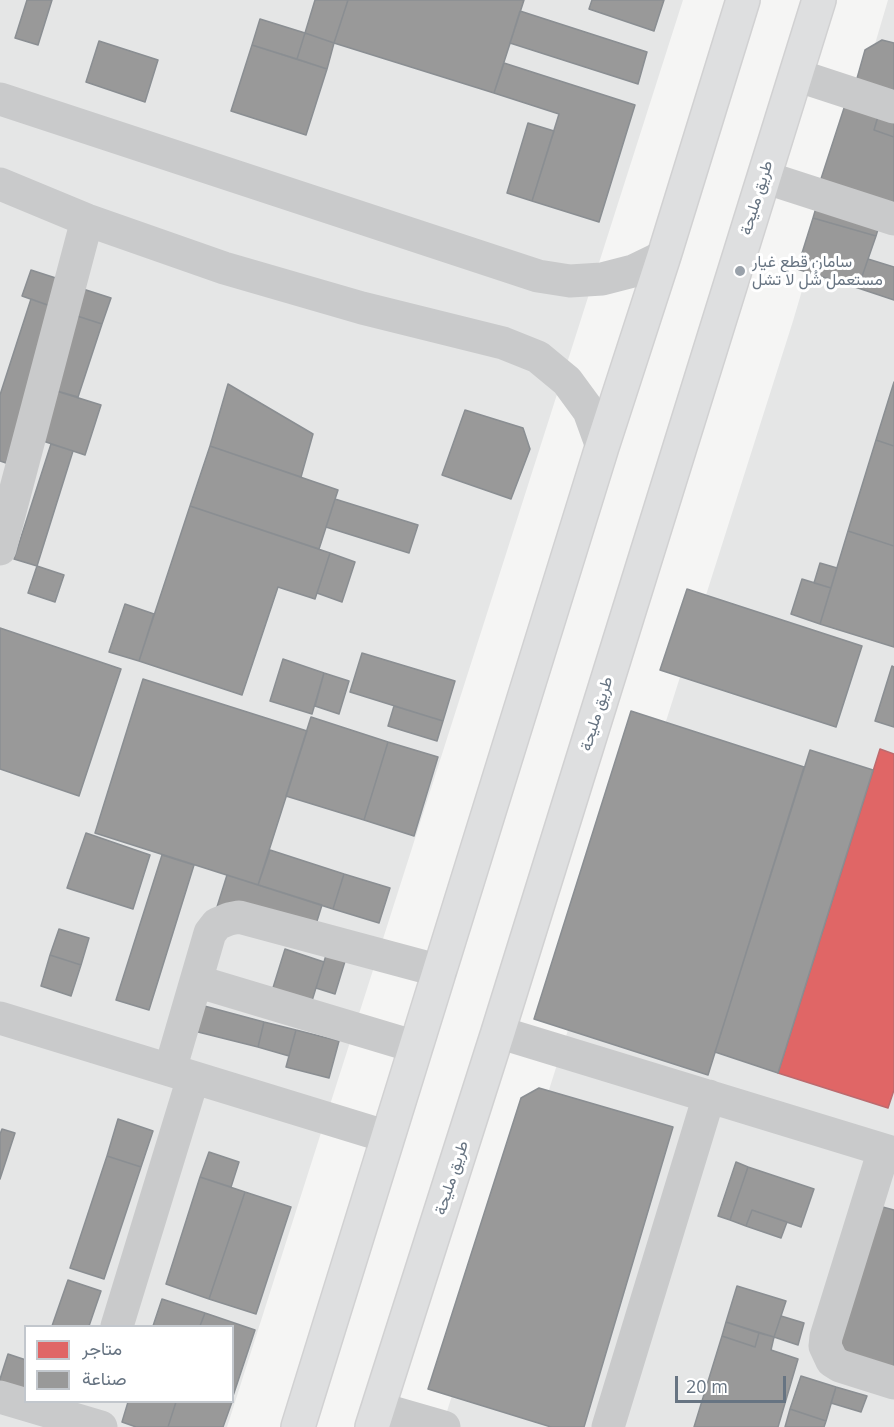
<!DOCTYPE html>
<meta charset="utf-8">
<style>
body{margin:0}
#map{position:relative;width:894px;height:1427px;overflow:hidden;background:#f5f5f4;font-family:"Open Sans",Vazirmatn,sans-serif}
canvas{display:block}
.legend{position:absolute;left:24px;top:1325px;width:210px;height:78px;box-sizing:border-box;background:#fff;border:2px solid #c2c7cd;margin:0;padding:8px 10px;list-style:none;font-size:18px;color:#677482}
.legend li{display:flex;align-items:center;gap:12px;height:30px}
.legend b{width:30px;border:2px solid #c2c7cd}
.scale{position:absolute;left:675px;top:1376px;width:111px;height:27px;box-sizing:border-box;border:3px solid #677482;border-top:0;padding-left:8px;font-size:18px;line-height:21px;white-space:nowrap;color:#677482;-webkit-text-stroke:4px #fff;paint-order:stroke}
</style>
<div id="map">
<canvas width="894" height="1427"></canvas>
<ul class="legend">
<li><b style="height:16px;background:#e06666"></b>متاجر</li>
<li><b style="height:16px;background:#999"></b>صناعة</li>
</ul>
<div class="scale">20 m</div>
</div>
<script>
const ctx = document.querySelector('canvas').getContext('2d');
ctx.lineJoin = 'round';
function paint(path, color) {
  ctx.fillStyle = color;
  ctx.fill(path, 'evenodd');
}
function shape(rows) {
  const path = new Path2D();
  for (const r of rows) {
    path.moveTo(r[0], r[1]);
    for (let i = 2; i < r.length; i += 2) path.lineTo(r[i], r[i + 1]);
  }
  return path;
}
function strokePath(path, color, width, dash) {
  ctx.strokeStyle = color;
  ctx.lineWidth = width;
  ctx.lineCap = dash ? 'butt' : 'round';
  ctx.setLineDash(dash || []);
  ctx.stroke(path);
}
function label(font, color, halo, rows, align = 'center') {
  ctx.font = font + ' "Open Sans",Vazirmatn,sans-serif';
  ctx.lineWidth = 6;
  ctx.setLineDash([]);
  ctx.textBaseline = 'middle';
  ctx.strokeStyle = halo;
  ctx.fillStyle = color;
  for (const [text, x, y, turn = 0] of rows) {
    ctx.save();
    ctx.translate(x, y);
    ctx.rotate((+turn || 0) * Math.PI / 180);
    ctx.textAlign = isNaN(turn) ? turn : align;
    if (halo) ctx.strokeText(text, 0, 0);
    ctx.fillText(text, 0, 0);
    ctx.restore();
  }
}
paint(shape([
 [0,0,683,0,227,1427,0,1427],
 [26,1326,232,1326,232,1402,26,1402],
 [888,0,894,0,894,1427,442,1427,793,321]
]), '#e5e6e6');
const shops = shape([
 [880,749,894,754,894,1090,888,1108,778,1073,880,749]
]);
paint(shops, '#e06666');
strokePath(shops, '#bc6a6e', 1.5);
const industry = shape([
 [27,0,52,0,38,45,15,38,27,0],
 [315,0,348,0,334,43,305,33,315,0],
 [348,0,524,0,494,93,334,43,348,0],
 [592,0,664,0,654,31,589,9,592,0],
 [520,11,647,52,638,84,510,43,520,11],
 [260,19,305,33,297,59,252,45,260,19],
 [305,33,334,43,327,69,297,59,305,33],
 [882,40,894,43,894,100,854,89,865,50,882,40],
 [99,41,158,60,145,102,86,82,99,41],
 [252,45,327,69,306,135,231,111,252,45],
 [504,63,635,105,599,222,532,201,559,114,494,93,504,63],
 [846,102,879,113,874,130,894,137,894,210,819,185,846,102],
 [879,113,894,118,894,137,874,130,879,113],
 [528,123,554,131,532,201,507,193,528,123],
 [818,201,881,219,876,236,813,218,818,201],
 [813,218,876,236,858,288,797,269,813,218],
 [868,259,894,267,894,300,858,288,868,259],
 [31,270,65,281,56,308,22,296,31,270],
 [83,289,111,298,102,324,74,315,83,289],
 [31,299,56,308,6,463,0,461,0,395,31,299],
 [74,315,102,324,78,397,50,389,74,315],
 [894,382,894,446,876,440,894,382],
 [228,384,313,434,301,477,210,446,228,384],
 [50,389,101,405,85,455,34,438,50,389],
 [465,410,523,428,530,449,511,499,442,475,465,410],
 [876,440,894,446,894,546,848,531,876,440],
 [51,444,73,451,37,566,14,559,51,444],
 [210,446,338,490,319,549,190,506,210,446],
 [335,499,418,525,409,553,326,527,335,499],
 [190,506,330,553,315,599,278,587,242,695,139,661,190,506],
 [848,531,894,546,894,647,820,624,848,531],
 [330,553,355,562,342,602,317,593,330,553],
 [820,563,837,568,831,588,814,583,820,563],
 [37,566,64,575,55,602,28,593,37,566],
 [802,579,831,588,820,624,791,614,802,579],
 [687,589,862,646,836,727,660,670,687,589],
 [125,604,154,614,139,661,109,652,125,604],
 [0,628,121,669,79,796,0,769,0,628],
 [362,653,455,681,443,721,350,692,362,653],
 [283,659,324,673,312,714,270,701,283,659],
 [892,666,894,667,894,727,875,721,892,666],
 [324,673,349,681,339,714,315,706,324,673],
 [143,679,307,731,258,885,95,833,143,679],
 [394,706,443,721,437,741,388,726,394,706],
 [631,711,804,767,708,1075,534,1019,631,711],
 [311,717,388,742,364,820,286,796,311,717],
 [388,742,438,757,414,836,364,820,388,742],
 [810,750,873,770,778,1073,715,1052,810,750],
 [86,833,150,855,133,909,67,888,86,833],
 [270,850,344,874,333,909,258,885,270,850],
 [162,855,194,865,149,1010,116,1000,162,855],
 [344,874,390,888,379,923,333,909,344,874],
 [227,875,322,905,312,937,217,907,227,875],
 [59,929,89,938,81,965,50,955,59,929],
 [285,949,324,962,311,1004,272,991,285,949],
 [327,952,346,958,335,994,316,988,327,952],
 [50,955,81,965,71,996,41,986,50,955],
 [197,1004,264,1022,258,1047,190,1030,197,1004],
 [264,1022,296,1030,289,1056,258,1047,264,1022],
 [296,1030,339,1041,329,1078,286,1067,296,1030],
 [539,1088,673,1127,584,1427,551,1427,428,1389,521,1098,539,1088],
 [118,1119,153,1131,141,1167,107,1156,118,1119],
 [2,1129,15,1133,0,1179,0,1134,2,1129],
 [209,1152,239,1162,231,1187,200,1177,209,1152],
 [107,1156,141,1167,104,1279,70,1268,107,1156],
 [736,1162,748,1167,730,1220,718,1216,736,1162],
 [748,1167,814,1189,801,1227,752,1210,746,1226,730,1220,748,1167],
 [200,1177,245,1192,209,1299,166,1284,200,1177],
 [245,1192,291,1207,256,1314,209,1299,245,1192],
 [879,1206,894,1210,894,1367,832,1348,879,1206],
 [752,1210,787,1222,781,1238,746,1226,752,1210],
 [68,1280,101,1291,89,1326,52,1326,68,1280],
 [737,1286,786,1301,774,1337,726,1322,737,1286],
 [162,1299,205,1313,200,1326,153,1326,162,1299],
 [205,1313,255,1330,232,1399,232,1326,200,1326,205,1313],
 [781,1316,804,1323,798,1345,774,1337,781,1316],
 [726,1322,759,1333,755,1347,722,1336,726,1322],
 [759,1333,774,1337,771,1350,798,1359,778,1427,694,1427,722,1336,755,1347,759,1333],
 [8,1354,26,1360,26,1396,0,1388,0,1379,8,1354],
 [801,1376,836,1387,826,1421,790,1409,801,1376],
 [836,1387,867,1396,861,1412,831,1403,836,1387],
 [128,1402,176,1402,168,1427,136,1427,122,1422,128,1402],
 [176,1402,232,1402,223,1427,168,1427,176,1402],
 [790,1409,826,1421,824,1427,785,1427,790,1409]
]);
paint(industry, '#999');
strokePath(industry, '#8a8e92', 1.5);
const major = shape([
 [298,1427,602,447,664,256,743,0],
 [372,1427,498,1032,819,0]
]);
strokePath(major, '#d1d1d2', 36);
strokePath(shape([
 [796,75,894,107],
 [0,99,538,276,570,281,602,279,633,271,664,256],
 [764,177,894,219],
 [0,184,87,220,224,268,362,308,503,343,538,357,567,381,589,411,602,447],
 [0,549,87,220],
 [196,981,416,1047],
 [0,1018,388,1137],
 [498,1032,894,1153],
 [170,1070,210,933,217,924,229,919,239,917,440,971],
 [884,1150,826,1337,825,1346,832,1361,840,1366,894,1383],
 [117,1326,193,1078],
 [0,1397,101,1427],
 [378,1408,444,1427],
 [608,1427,709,1096]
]), '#c9cacb', 33);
strokePath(major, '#dedfe0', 33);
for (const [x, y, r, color] of [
 [740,271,6,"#99a1aa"]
]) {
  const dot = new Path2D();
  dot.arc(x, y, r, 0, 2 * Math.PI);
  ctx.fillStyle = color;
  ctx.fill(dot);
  strokePath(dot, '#fff', 2);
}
label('16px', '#677482', '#fff', [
 ["طريق مليحة",757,198,-73],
 ["طريق مليحة",597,714,-73],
 ["طريق مليحة",452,1178,-72]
]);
label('16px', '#677482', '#fff', [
 ["سامان قطع غيار",752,262],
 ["مستعمل شُل لا تشل",752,280]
], 'left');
</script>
